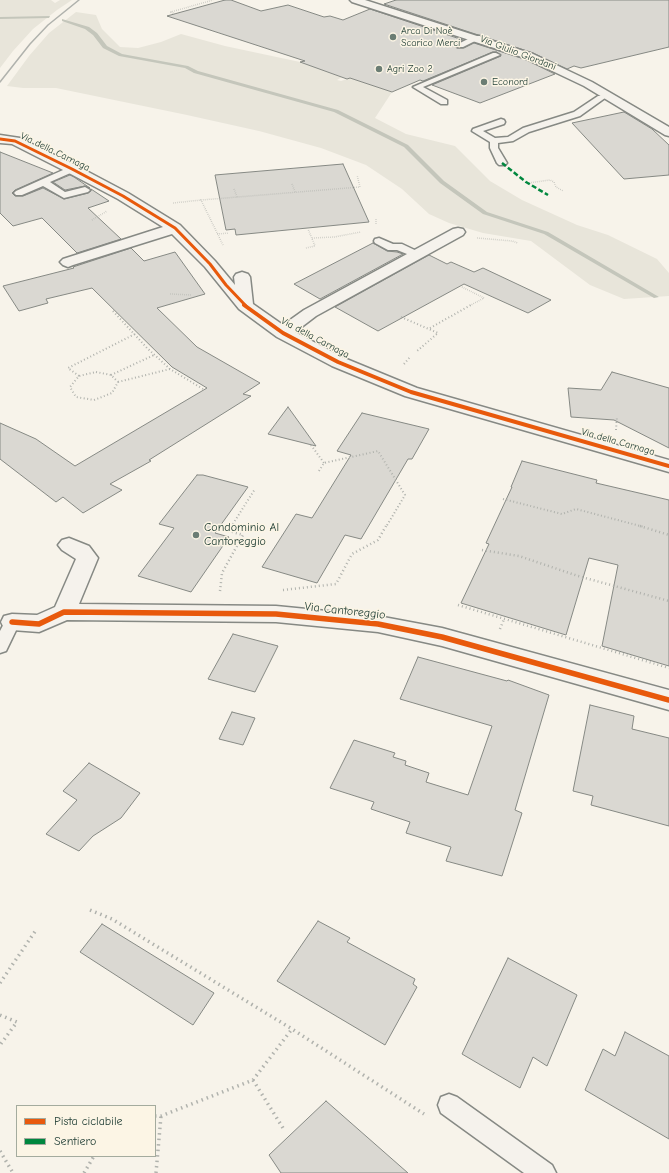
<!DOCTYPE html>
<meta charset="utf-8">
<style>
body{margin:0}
#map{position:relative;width:669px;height:1173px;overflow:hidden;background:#f7f3ea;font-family:"Comic Neue",sans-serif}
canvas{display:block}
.legend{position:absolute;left:16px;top:1105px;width:140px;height:52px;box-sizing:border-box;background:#fcf5e5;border:1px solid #a4ab9e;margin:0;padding:5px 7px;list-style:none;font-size:12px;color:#1f3d34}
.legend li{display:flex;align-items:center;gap:8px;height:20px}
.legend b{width:20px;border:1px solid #a4ab9e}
</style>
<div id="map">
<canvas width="669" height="1173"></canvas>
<ul class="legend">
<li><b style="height:5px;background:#e8590c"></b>Pista ciclabile</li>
<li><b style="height:5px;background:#00873e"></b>Sentiero</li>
</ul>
</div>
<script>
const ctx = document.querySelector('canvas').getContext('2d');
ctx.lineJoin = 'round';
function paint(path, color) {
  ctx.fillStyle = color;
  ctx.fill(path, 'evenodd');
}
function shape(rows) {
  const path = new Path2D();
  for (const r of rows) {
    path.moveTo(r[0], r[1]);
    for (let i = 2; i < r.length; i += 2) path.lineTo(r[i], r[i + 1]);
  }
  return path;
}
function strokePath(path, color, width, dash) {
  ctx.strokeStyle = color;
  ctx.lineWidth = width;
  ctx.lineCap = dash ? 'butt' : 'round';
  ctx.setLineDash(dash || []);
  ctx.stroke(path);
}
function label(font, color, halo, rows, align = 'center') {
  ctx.font = font + ' "Comic Neue",sans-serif';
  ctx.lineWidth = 3;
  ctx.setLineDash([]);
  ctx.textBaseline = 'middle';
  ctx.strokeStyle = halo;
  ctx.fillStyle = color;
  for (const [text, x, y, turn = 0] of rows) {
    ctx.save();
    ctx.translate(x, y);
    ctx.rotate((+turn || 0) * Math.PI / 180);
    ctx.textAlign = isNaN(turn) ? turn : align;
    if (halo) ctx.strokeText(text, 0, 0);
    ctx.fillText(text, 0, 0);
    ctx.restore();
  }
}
paint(shape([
 [0,0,51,0,55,3,60,0,72,0,57,10,33,29,13,51,0,68],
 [76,12,96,15,102,29,120,47,138,48,161,42,181,34,225,46,300,62,342,77,337,80,341,81,350,78,392,92,375,118,406,134,455,146,490,181,522,200,577,225,608,235,657,259,669,273,669,296,624,299,590,285,531,241,483,233,449,223,429,214,402,189,366,165,321,148,259,131,187,115,56,88,23,88,7,86,29,56,49,33]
]), '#e8e5da');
paint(shape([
 [50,16,49,18,0,19,0,17,50,16],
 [62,19,89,27,97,33,107,46,122,54,188,66,198,71,338,110,408,145,444,181,487,212,548,232,659,297,654,298,544,234,483,214,440,183,404,147,334,112,194,73,185,68,119,56,103,48,93,35,85,29,62,21,62,19]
]), '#c4c6bb');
const building = shape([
 [225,0,231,0,261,11,288,5,324,17,330,16,343,20,370,9,463,40,455,45,457,48,464,48,474,43,524,59,555,74,480,103,432,85,501,56,497,52,493,52,423,81,420,80,392,92,350,78,347,79,300,62,305,61,167,16,225,0],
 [396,0,669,0,669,47,581,68,574,66,567,69,533,53,384,4,396,0],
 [624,112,652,129,669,145,669,175,624,179,572,123,624,112],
 [0,152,53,173,15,190,12,193,15,196,23,196,43,188,64,199,88,193,91,191,91,189,109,201,88,208,121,239,77,253,42,218,13,226,0,213,0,152],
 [343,164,369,222,236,235,235,229,226,230,215,175,343,164],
 [70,175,74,177,90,188,85,186,65,190,53,182,70,175],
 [373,243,387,251,397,252,403,254,320,299,294,284,373,243],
 [131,248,144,261,175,252,205,294,157,308,197,347,260,383,243,394,251,396,149,460,151,461,110,484,122,490,83,513,63,497,56,502,0,459,0,423,36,439,75,466,207,388,172,367,92,288,46,299,48,303,19,311,3,286,74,268,73,267,131,248],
 [429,255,447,264,451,262,474,272,483,268,551,300,528,313,464,284,378,331,335,307,429,255],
 [612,372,669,388,669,448,614,420,571,417,568,388,601,390,612,372],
 [288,407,316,446,268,434,288,407],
 [362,413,429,429,412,459,408,459,361,539,345,535,317,583,262,567,296,514,312,518,351,455,337,451,362,413],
 [522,461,597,480,596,483,669,500,669,666,602,646,618,565,589,558,566,635,461,603,489,544,486,543,512,487,511,487,522,461],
 [197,475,203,475,248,487,215,533,229,537,191,592,138,576,174,528,159,524,197,475],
 [233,634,278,646,255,692,208,679,233,634],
 [418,657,507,681,508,680,549,695,515,810,522,813,502,876,446,861,451,847,406,833,410,822,371,809,374,802,330,788,354,740,395,753,393,757,406,761,405,765,429,773,426,782,468,795,492,726,400,699,418,657],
 [590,705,634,716,632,729,669,738,669,826,591,805,593,796,573,791,590,705],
 [232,712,255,718,243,745,219,739,232,712],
 [89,763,140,793,121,818,93,836,79,851,46,834,77,800,63,791,89,763],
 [318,921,350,938,347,942,415,979,413,984,417,987,385,1045,277,981,318,921],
 [102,924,214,993,193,1025,80,952,102,924],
 [508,958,577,995,547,1066,533,1057,520,1088,462,1054,508,958],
 [625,1032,669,1056,669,1139,585,1090,603,1049,615,1056,625,1032],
 [326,1101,408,1173,281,1173,269,1155,326,1101]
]);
paint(building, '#dad8d2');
strokePath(building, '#868984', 1);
const service = shape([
 [474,36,480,36,481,38,463,47,457,47,456,45,474,36],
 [493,53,496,53,500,55,423,87,447,100,447,104,441,104,413,87,493,53],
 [598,96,604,96,605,98,580,116,529,132,513,141,498,143,498,148,507,163,505,165,499,165,497,163,490,148,490,142,472,131,473,129,501,119,504,120,505,122,504,124,483,131,495,138,508,137,523,128,574,112,598,96],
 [72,166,77,169,75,171,50,182,65,192,85,187,90,190,88,192,64,198,43,186,22,195,16,195,14,193,16,191,72,166],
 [379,238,393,244,402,244,421,253,422,255,417,258,397,250,388,250,375,243,374,241,375,239,379,238],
 [12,616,17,618,20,622,6,651,0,653,0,631,7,618,12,616],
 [449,1094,457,1097,552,1165,556,1173,524,1173,441,1113,438,1105,441,1097,449,1094]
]);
const minor = shape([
 [0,135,20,138,77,166,128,193,180,225,215,261,235,285,234,277,236,274,242,272,248,274,250,277,253,304,283,325,304,310,453,229,458,228,463,229,465,232,463,235,316,316,295,332,344,358,417,388,669,460,669,472,405,396,332,366,277,337,239,309,205,267,172,234,73,265,68,267,63,265,60,262,63,259,163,227,118,199,67,172,12,144,0,143,0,135],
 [69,538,89,546,98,558,79,604,276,606,378,616,442,628,669,690,669,710,442,646,378,632,276,622,67,620,39,632,12,630,4,628,1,622,4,616,12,614,37,615,55,607,76,559,62,550,58,545,62,540,69,538]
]);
const tertiary = shape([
 [350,0,365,0,533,54,592,82,669,127,669,136,665,135,584,86,525,58,352,2,350,0]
]);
strokePath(service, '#868984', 3);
strokePath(minor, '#868984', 3);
strokePath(tertiary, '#868984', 3);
strokePath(shape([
 [175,14,171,12,213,0],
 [527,183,550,180,554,182,556,187,563,191],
 [292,184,295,192],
 [234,189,237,197],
 [173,203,201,200],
 [376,219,376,225],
 [92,220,107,211],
 [217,234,229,233],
 [312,238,334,237,361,232],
 [477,238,512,241,518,243],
 [223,245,201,200,360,187,357,175],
 [306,248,315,246,308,229],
 [462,287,484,298,469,306],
 [170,294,191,295]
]), '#b0b2ad', 1.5, [0.5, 1.5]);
strokePath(shape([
 [113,311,147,348,170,369,203,389],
 [401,317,438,333,417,351],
 [430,328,471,305],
 [404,364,410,357],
 [96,372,111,375,118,382,112,393,94,400,76,397,70,387,79,376,96,372],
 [111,375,154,355],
 [79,376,68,368,135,334],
 [118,382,170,369],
 [616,430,617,416],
 [311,445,324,463],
 [319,471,324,463,378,451,405,495,386,527],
 [503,499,562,514,576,509,644,527],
 [231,527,255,489]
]), '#b0b2ad', 2, [1, 2.5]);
strokePath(shape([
 [640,526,669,535],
 [482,550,519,556,578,576,669,601],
 [283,590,336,584,352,554,378,540,386,526],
 [220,591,222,573,243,535,229,531,232,526],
 [458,605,669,668],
 [500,629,504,619]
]), '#b0b2ad', 2.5, [1, 3]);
strokePath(shape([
 [90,910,112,919,292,1029,424,1114],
 [0,983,36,930],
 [0,1015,17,1022,0,1045],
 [253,1080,283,1128],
 [155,1116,161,1116,253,1080,292,1029],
 [0,1151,13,1173],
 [84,1173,94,1156],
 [156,1173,161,1116]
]), '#b0b2ad', 3.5, [1.5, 4]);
paint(service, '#f5f2ec');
paint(minor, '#f5f2ec');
paint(tertiary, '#f5f2ec');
strokePath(shape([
 [0,82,30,44,48,25,79,0]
]), '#b0b2ad', 1.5);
strokePath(shape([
 [502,163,526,182,548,195]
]), '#00873e', 2.5, [5, 2.5]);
strokePath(shape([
 [0,139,15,141,72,169,123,196,175,228,210,264,226,285,246,306]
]), '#e8590c', 3);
strokePath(shape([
 [244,305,283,333,338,362,411,392,669,466]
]), '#e8590c', 4);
strokePath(shape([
 [12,622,39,624,64,612,276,614,378,624,442,637,669,700]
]), '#e8590c', 5.5);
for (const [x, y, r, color] of [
 [393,37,4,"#6b7d74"],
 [379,69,4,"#6b7d74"],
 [484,82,4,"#6b7d74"],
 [196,535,4,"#6b7d74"]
]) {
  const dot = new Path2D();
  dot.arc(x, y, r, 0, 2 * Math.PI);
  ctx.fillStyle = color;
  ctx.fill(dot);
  strokePath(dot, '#fcf5e5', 1.5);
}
label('10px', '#1f3d34', '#fcf5e5', [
 ["Arca Di Noè",401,31],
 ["Scarico Merci",401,43],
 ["Agri Zoo 2",387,69],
 ["Econord",492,82]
], 'left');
label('10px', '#1f3d34', '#fcf5e5', [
 ["Via Giulio Giordani",518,53,21],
 ["Via della Carnaga",55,152,26],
 ["Via della Carnaga",315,338,28],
 ["Via della Carnaga",618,442,16]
]);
label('12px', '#1f3d34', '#fcf5e5', [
 ["Condominio Al",204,528],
 ["Cantoreggio",204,542]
], 'left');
label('12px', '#1f3d34', '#fcf5e5', [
 ["Via Cantoreggio",345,611,6]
]);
</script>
